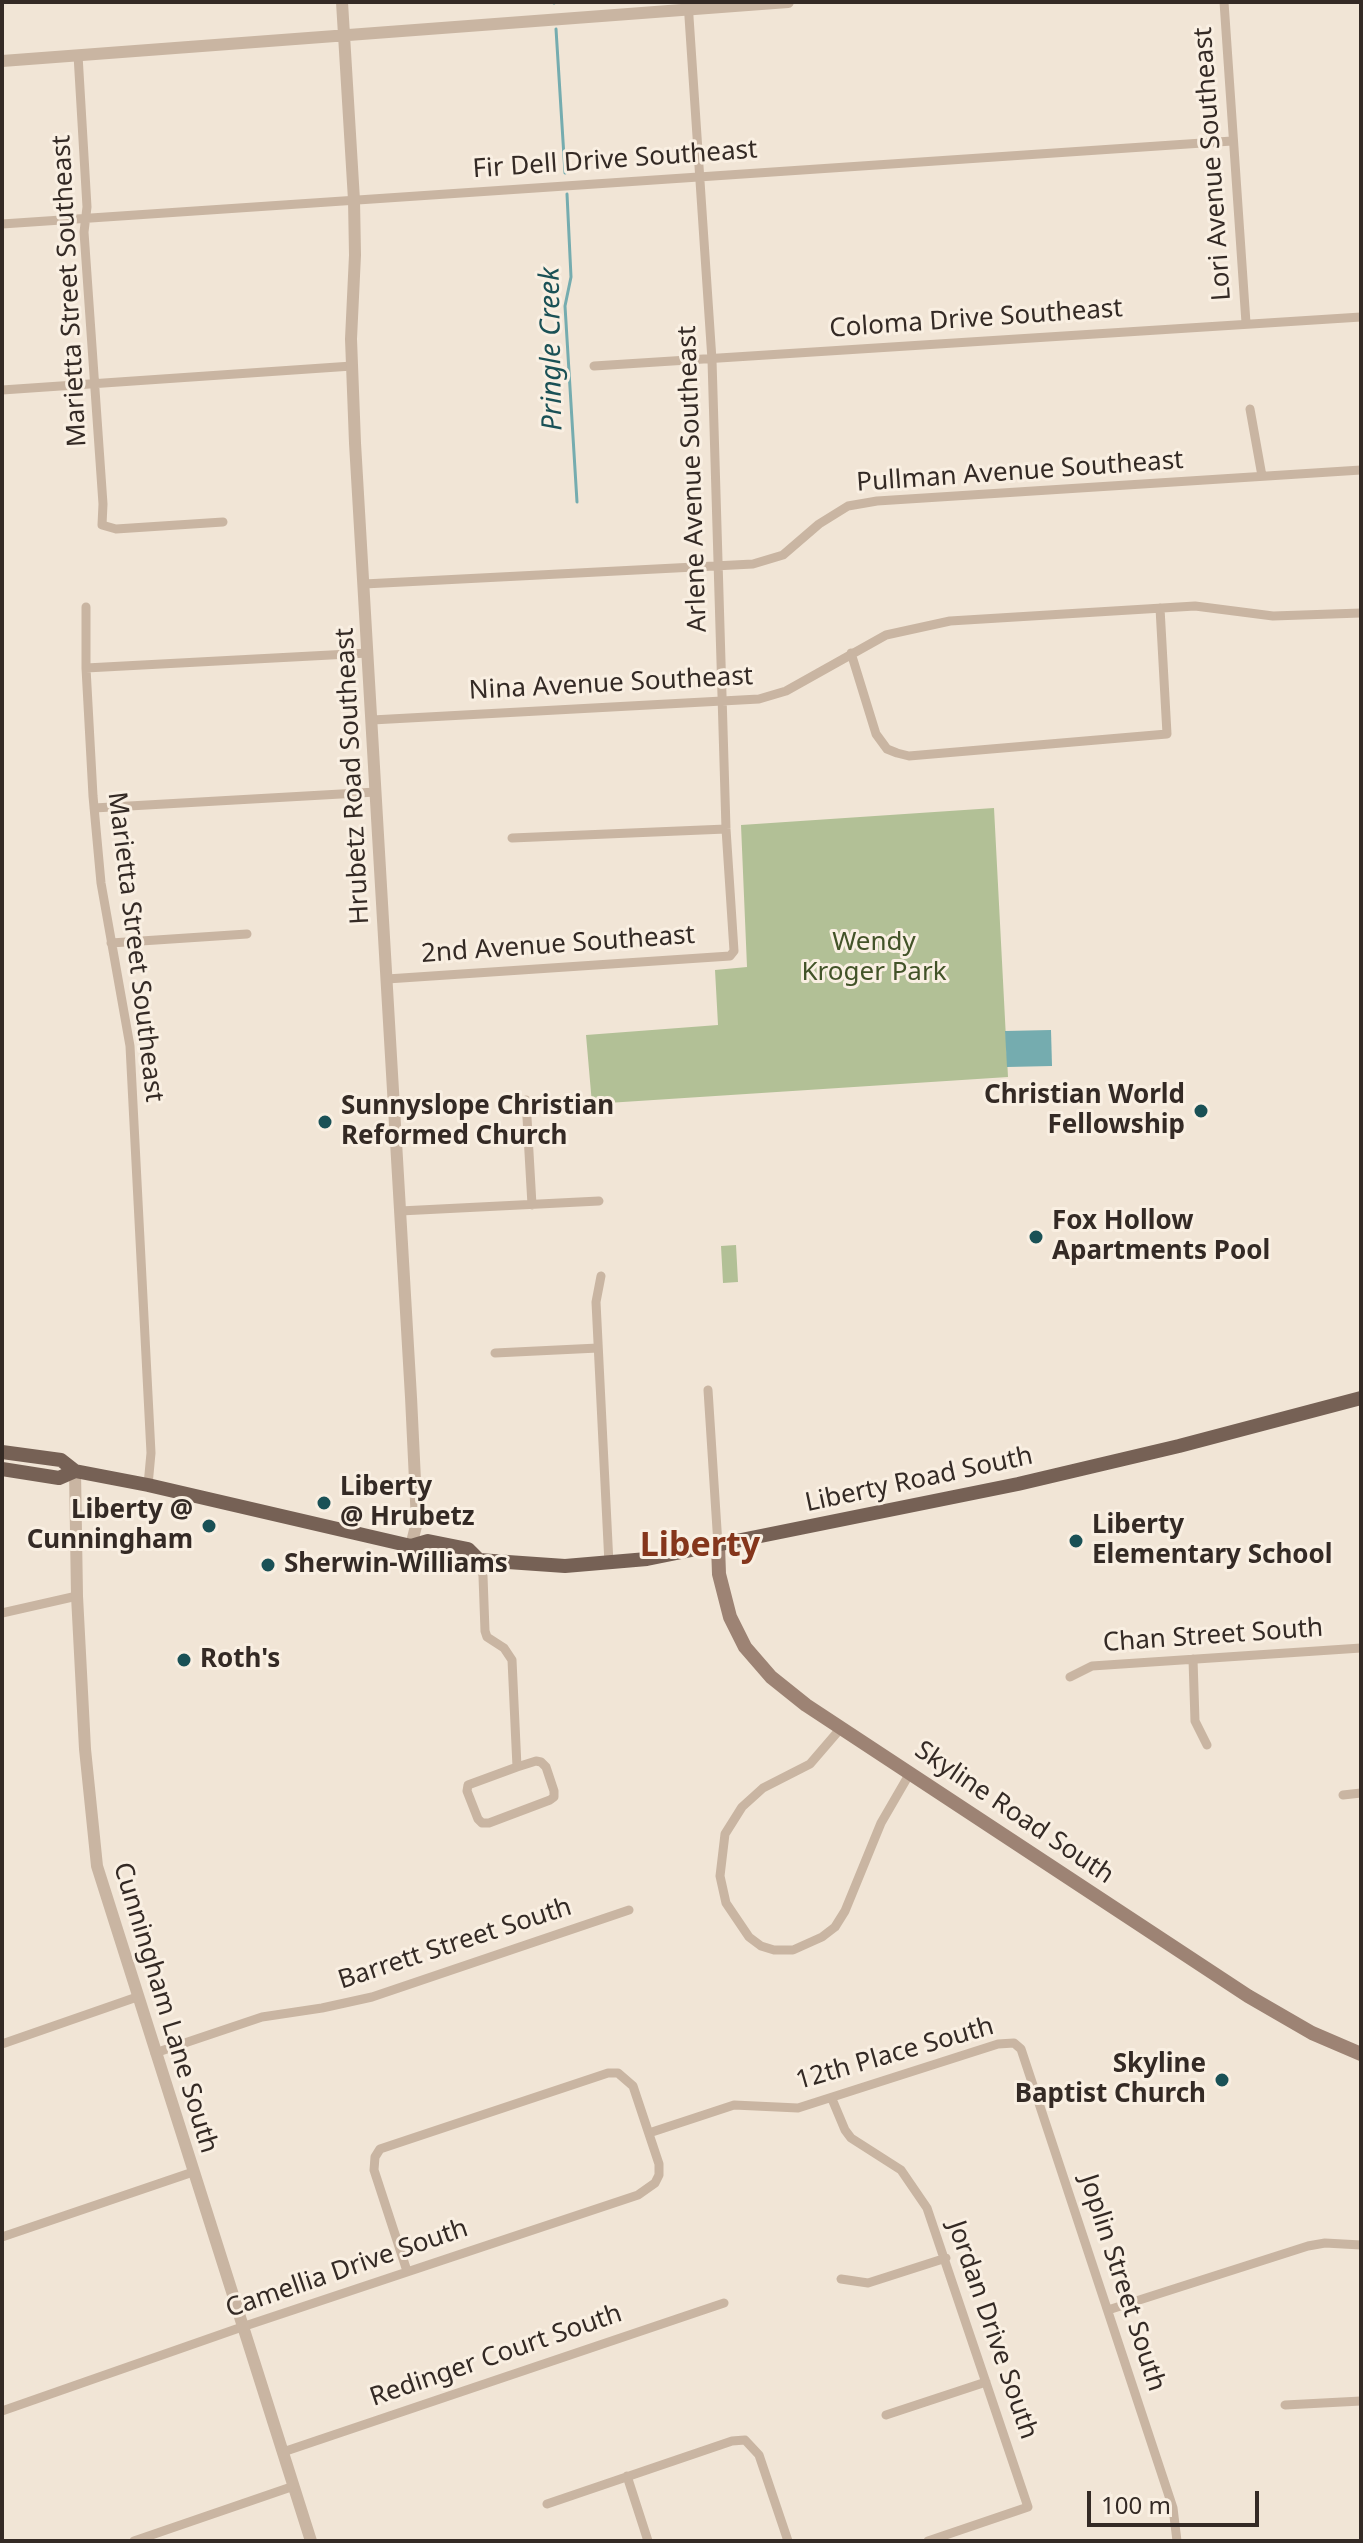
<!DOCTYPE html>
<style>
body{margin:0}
#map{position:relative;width:1363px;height:2543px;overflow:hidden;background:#f1e5d6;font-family:"Noto Sans",sans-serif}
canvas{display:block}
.frame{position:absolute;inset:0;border:4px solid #342a25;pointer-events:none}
.scale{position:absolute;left:1087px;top:2491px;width:172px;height:36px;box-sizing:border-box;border:4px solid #342a25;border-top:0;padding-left:10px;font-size:24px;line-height:28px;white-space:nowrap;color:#342a25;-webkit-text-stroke:6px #f9efe2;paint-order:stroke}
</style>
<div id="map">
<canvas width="1363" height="2543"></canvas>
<div class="frame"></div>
<div class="scale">100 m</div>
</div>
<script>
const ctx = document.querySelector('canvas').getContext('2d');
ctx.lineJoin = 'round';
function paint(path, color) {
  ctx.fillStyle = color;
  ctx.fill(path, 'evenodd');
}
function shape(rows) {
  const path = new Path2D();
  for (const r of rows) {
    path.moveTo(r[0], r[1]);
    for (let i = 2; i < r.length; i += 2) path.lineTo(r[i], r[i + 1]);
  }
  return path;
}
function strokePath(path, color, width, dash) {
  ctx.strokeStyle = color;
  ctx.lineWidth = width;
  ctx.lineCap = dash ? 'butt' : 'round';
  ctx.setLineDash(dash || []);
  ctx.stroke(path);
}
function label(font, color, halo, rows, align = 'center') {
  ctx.font = font + ' "Noto Sans",sans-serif';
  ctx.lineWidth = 6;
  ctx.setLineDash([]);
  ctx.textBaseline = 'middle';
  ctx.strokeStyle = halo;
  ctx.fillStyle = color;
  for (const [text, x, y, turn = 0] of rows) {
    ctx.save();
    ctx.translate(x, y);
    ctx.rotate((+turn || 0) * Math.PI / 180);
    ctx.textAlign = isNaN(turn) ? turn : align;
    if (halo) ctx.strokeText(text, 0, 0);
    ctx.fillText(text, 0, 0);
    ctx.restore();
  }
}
paint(shape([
 [994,808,1008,1077,592,1104,586,1035,718,1025,715,970,747,967,741,825],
 [736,1245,738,1282,723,1283,721,1246]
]), '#b2c096');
paint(shape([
 [1051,1030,1052,1066,1007,1067,1005,1031]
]), '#75acaf');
strokePath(shape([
 [554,2,554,3],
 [556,29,565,173],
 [567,194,571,277,565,306,577,502]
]), '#75acaf', 3);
strokePath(shape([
 [1224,2,1246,323],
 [78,55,87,207,84,232,103,504,102,525,116,529,223,522],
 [2,224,1232,141],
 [594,366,1361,317],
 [2,390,352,366],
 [1250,409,1262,476],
 [364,584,753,564,783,555,819,524,848,506,877,501,1361,470],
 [86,607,86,668,93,796,101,883,130,1046,151,1453,148,1485],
 [851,653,876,734,887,749,897,753,909,756,1167,734,1160,608],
 [86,668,368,653],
 [372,720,759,699,786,691,886,635,950,621,1195,606,1273,616,1361,613],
 [94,808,376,792],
 [512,838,726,829],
 [111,943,247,934],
 [387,979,730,956,734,951,726,829,712,360,688,2],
 [526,1100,532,1205],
 [400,1211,599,1201],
 [601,1276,596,1302,609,1564],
 [495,1353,598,1348],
 [708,1390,718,1545],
 [479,1560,483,1576,485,1631,487,1637,504,1648,512,1660,517,1767,468,1785,467,1791,478,1819,482,1823,489,1823,550,1800,554,1797,554,1791,546,1767,541,1762,536,1761,517,1767],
 [2,1613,77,1596],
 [1193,1659,1195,1721,1207,1745],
 [1070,1677,1092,1666,1361,1648],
 [841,1728,810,1764,763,1788,742,1807,725,1834,720,1876,726,1903,749,1937,761,1946,774,1950,793,1950,822,1937,835,1927,845,1911,881,1823,910,1773],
 [1343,1795,1361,1793],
 [2,2044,137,1997],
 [155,2053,262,2017,322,2008,372,1997,629,1910],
 [832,2099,845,2130,851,2138,901,2170,927,2208,1028,2507,928,2541],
 [649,2133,734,2105,798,2108,998,2044,1014,2043,1021,2049,1173,2508,1177,2541],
 [2,2237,193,2172],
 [841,2279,868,2283,946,2258],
 [1108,2310,1308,2246,1325,2243,1361,2245],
 [1285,2405,1361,2401],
 [2,2411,242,2327,638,2195,655,2183,659,2175,659,2164,633,2086,618,2073,608,2073,380,2149,375,2157,374,2170,407,2271],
 [886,2415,986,2382],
 [283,2452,724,2303],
 [627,2476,648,2541],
 [547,2504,732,2441,745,2440,759,2455,788,2541],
 [134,2541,294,2486]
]), '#c9b5a2', 9);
strokePath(shape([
 [342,2,354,200,355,255,351,339,355,443,411,1397,417,1522,411,1546],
 [2,61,788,2],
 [75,1471,77,1596,85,1749,97,1866,311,2541]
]), '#c9b5a2', 12);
strokePath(shape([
 [718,1545,719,1574,730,1617,745,1647,771,1677,806,1705,1248,1996,1312,2033,1361,2054]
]), '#9d8374', 14);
strokePath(shape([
 [2,1452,61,1460,75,1471,148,1485,411,1546,428,1541,468,1549,479,1560],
 [2,1469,59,1478,75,1471],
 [411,1546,423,1558,465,1567,479,1560,565,1566,647,1559,1018,1484,1179,1446,1361,1398]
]), '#766155', 14);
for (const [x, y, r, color] of [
 [1201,1111,8,"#1a5156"],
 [325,1122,8,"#1a5156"],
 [1036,1237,8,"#1a5156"],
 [324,1503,8,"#1a5156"],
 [209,1526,8,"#1a5156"],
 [1076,1541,8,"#1a5156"],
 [268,1565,8,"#1a5156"],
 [184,1660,8,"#1a5156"],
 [1222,2080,8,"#1a5156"]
]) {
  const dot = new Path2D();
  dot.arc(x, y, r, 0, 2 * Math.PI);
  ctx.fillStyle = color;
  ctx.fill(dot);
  strokePath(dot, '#f9efe2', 3);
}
label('26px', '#342a25', '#f9efe2', [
 ["Fir Dell Drive Southeast",615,160,-4],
 ["Lori Avenue Southeast",1213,164,-94],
 ["Marietta Street Southeast",70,291,-93],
 ["Coloma Drive Southeast",976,319,-4],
 ["Pullman Avenue Southeast",1020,472,-4],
 ["Arlene Avenue Southeast",693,479,-92],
 ["Nina Avenue Southeast",611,684,-3],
 ["Hrubetz Road Southeast",353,776,-93],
 ["2nd Avenue Southeast",558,945,-4],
 ["Marietta Street Southeast",135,947,83],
 ["Liberty Road South",919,1480,-12],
 ["Chan Street South",1213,1636,-4],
 ["Skyline Road South",1014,1813,34],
 ["Barrett Street South",455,1944,-18],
 ["Cunningham Lane South",165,2008,73],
 ["12th Place South",895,2054,-16],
 ["Camellia Drive South",347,2269,-19],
 ["Joplin Street South",1122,2283,72],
 ["Jordan Drive South",992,2330,71],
 ["Redinger Court South",496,2356,-19]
]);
label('26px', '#425328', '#f9efe2', [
 ["Wendy",874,943],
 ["Kroger Park",874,973]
]);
label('bold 26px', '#342a25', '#f9efe2', [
 ["Christian World",1185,1096,"right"],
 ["Fellowship",1185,1126,"right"],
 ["Sunnyslope Christian",341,1107],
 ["Reformed Church",341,1137],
 ["Fox Hollow",1052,1222],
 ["Apartments Pool",1052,1252],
 ["Liberty",340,1488],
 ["@ Hrubetz",340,1518],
 ["Liberty @",193,1511,"right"],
 ["Cunningham",193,1541,"right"],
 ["Liberty",1092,1526],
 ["Elementary School",1092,1556],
 ["Sherwin-Williams",284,1565],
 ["Roth's",200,1660],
 ["Skyline",1206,2065,"right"],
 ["Baptist Church",1206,2095,"right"]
], 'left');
label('italic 28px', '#1a5156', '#f9efe2', [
 ["Pringle Creek",552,349,-91]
]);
label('bold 34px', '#85361c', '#f9efe2', [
 ["Liberty",700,1546]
]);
</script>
